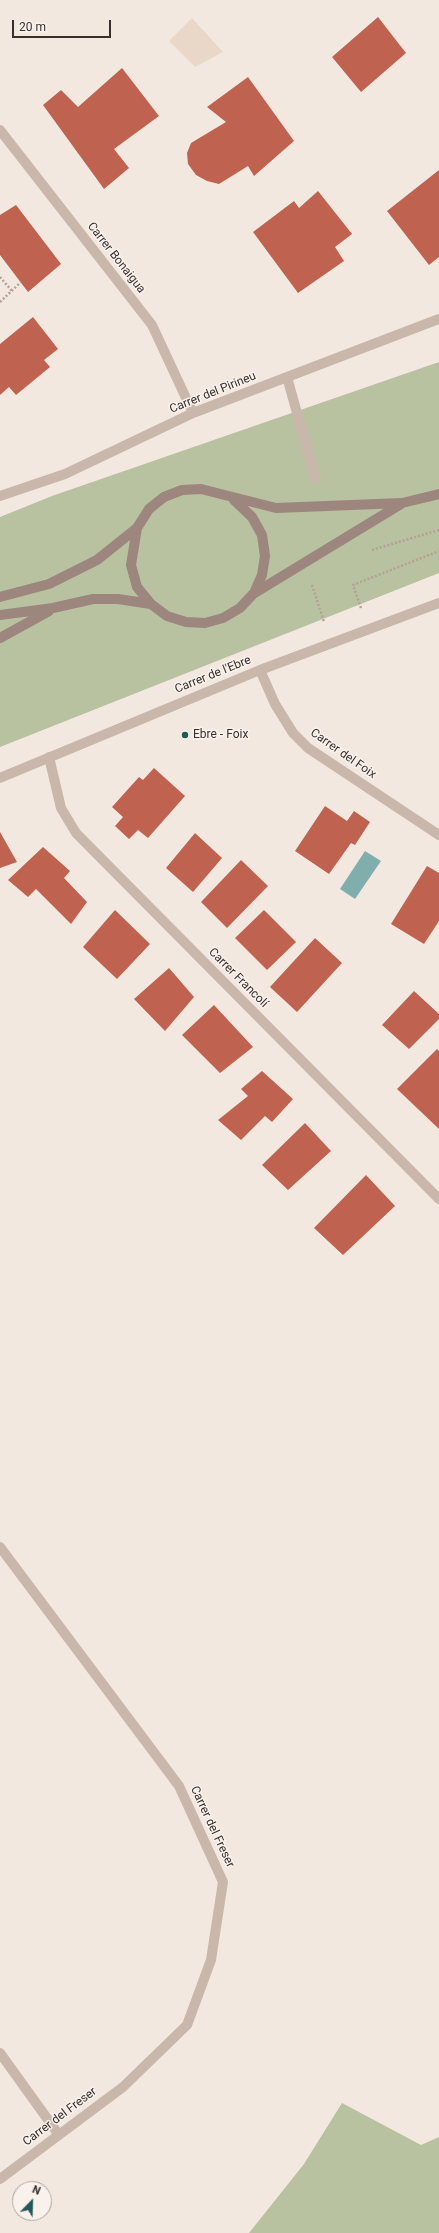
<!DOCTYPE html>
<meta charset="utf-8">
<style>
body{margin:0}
#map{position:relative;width:439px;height:2233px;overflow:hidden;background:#f2e8e0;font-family:Roboto,sans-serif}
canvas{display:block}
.north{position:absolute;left:12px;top:2181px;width:40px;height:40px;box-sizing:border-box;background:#f9f2ec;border:1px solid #aca49f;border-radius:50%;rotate:23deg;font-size:11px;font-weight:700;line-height:16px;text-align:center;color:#382e2b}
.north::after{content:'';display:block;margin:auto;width:14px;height:18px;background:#225857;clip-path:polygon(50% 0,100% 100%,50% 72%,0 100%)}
.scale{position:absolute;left:12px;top:20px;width:99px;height:18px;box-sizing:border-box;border:2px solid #382e2b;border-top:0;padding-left:5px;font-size:12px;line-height:14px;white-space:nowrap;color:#382e2b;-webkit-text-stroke:3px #f9f2ec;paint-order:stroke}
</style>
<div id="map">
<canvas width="439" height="2233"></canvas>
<div class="north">N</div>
<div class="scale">20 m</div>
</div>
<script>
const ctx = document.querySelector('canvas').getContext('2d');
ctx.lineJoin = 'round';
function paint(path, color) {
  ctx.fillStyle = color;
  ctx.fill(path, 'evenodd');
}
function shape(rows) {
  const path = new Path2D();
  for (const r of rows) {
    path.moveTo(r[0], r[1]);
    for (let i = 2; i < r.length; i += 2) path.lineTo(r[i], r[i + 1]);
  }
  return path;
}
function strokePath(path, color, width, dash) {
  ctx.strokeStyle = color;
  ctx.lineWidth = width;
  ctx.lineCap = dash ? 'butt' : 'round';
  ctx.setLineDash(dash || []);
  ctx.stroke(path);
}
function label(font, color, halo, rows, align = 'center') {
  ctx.font = font + ' Roboto,sans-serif';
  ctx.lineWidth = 3;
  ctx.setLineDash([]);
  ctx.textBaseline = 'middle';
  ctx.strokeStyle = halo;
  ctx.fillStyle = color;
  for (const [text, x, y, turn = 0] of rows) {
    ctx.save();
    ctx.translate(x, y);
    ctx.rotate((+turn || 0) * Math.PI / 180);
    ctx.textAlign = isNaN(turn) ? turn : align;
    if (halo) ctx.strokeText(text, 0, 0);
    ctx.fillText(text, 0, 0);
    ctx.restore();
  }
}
paint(shape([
 [439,362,439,573,0,747,0,517,52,496],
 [342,2103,421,2145,439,2137,439,2233,249,2233,304,2164]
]), '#b8c1a0');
paint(shape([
 [192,18,223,52,195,67,169,41]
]), '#e9d8c8');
paint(shape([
 [365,851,381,861,355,899,340,889]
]), '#80aeac');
paint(shape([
 [378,17,406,53,361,92,332,57],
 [122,68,159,116,114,149,129,168,104,189,43,105,61,90,78,107],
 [248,77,294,141,254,176,248,166,219,184,207,181,196,175,188,164,187,153,191,143,226,122,207,107],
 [439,170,439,257,429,265,387,211],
 [318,191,352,234,335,247,344,261,298,293,253,232,294,201,299,208],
 [16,205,61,264,28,292,0,255,0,215],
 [33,317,58,349,44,360,50,367,16,395,9,387,0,395,0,344],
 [154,768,185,796,148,838,138,830,129,839,115,826,123,817,112,807,139,777,143,780],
 [325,806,347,821,354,811,370,822,355,845,351,843,329,874,295,851],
 [0,832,17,862,0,868],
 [195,833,222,858,193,892,166,868],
 [43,847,70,871,64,878,87,902,71,924,36,889,28,897,8,880],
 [241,860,268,886,227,928,201,902],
 [427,866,439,873,439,921,424,944,391,924],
 [115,910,150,944,117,979,83,947],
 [264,910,296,942,267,970,235,938],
 [315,938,342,963,297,1012,270,987],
 [169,968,194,997,165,1031,134,999],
 [414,991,439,1014,439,1019,409,1049,382,1025],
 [214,1005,253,1047,220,1073,182,1035],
 [437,1049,439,1051,439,1129,397,1089],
 [262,1071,293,1099,272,1122,265,1116,241,1140,218,1120,248,1096,241,1089],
 [305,1123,331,1151,288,1190,262,1165],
 [366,1175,395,1206,343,1255,314,1228]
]), '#c06250');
strokePath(shape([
 [0,277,12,291],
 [0,302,21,282],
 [372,550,439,530],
 [312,585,324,622],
 [361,608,353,585,439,551]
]), '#b6a196', 2.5, [2, 2]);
strokePath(shape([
 [0,130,152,325,193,413],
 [287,377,315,478],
 [0,496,65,474,193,413,439,319],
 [260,670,275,704,293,733,308,748,439,835],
 [49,757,61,808,76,833,439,1199],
 [0,778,260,670,439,603],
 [0,1547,179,1786,223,1882,211,1960,187,2025,123,2087,0,2179],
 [0,2053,59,2135]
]), '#cab7ac', 10);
strokePath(shape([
 [234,500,252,517,262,535,265,556,262,575,254,593],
 [137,528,131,565,137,587,151,604,167,616,186,622,205,623,223,618,240,608,253,594,401,504],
 [0,597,49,584,97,560,137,528,149,509,164,497,182,490,201,489,276,508,402,503,439,494],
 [0,615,53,608,93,599,118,599,151,604],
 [0,638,49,611]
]), '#9d867d', 10);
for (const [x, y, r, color] of [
 [185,735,4,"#225857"]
]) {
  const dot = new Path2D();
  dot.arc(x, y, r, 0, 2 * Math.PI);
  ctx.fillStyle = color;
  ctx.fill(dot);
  strokePath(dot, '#f9f2ec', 1.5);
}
label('12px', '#382e2b', '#f9f2ec', [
 ["Carrer Bonaigua",116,258,52],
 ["Carrer del Pirineu",213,393,-22],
 ["Carrer de l'Ebre",213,675,-22],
 ["Carrer del Foix",343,754,35],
 ["Carrer Francolí",238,978,45],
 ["Carrer del Freser",212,1827,65],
 ["Carrer del Freser",60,2117,-37]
]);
label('12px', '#382e2b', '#f9f2ec', [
 ["Ebre - Foix",193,735]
], 'left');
</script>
